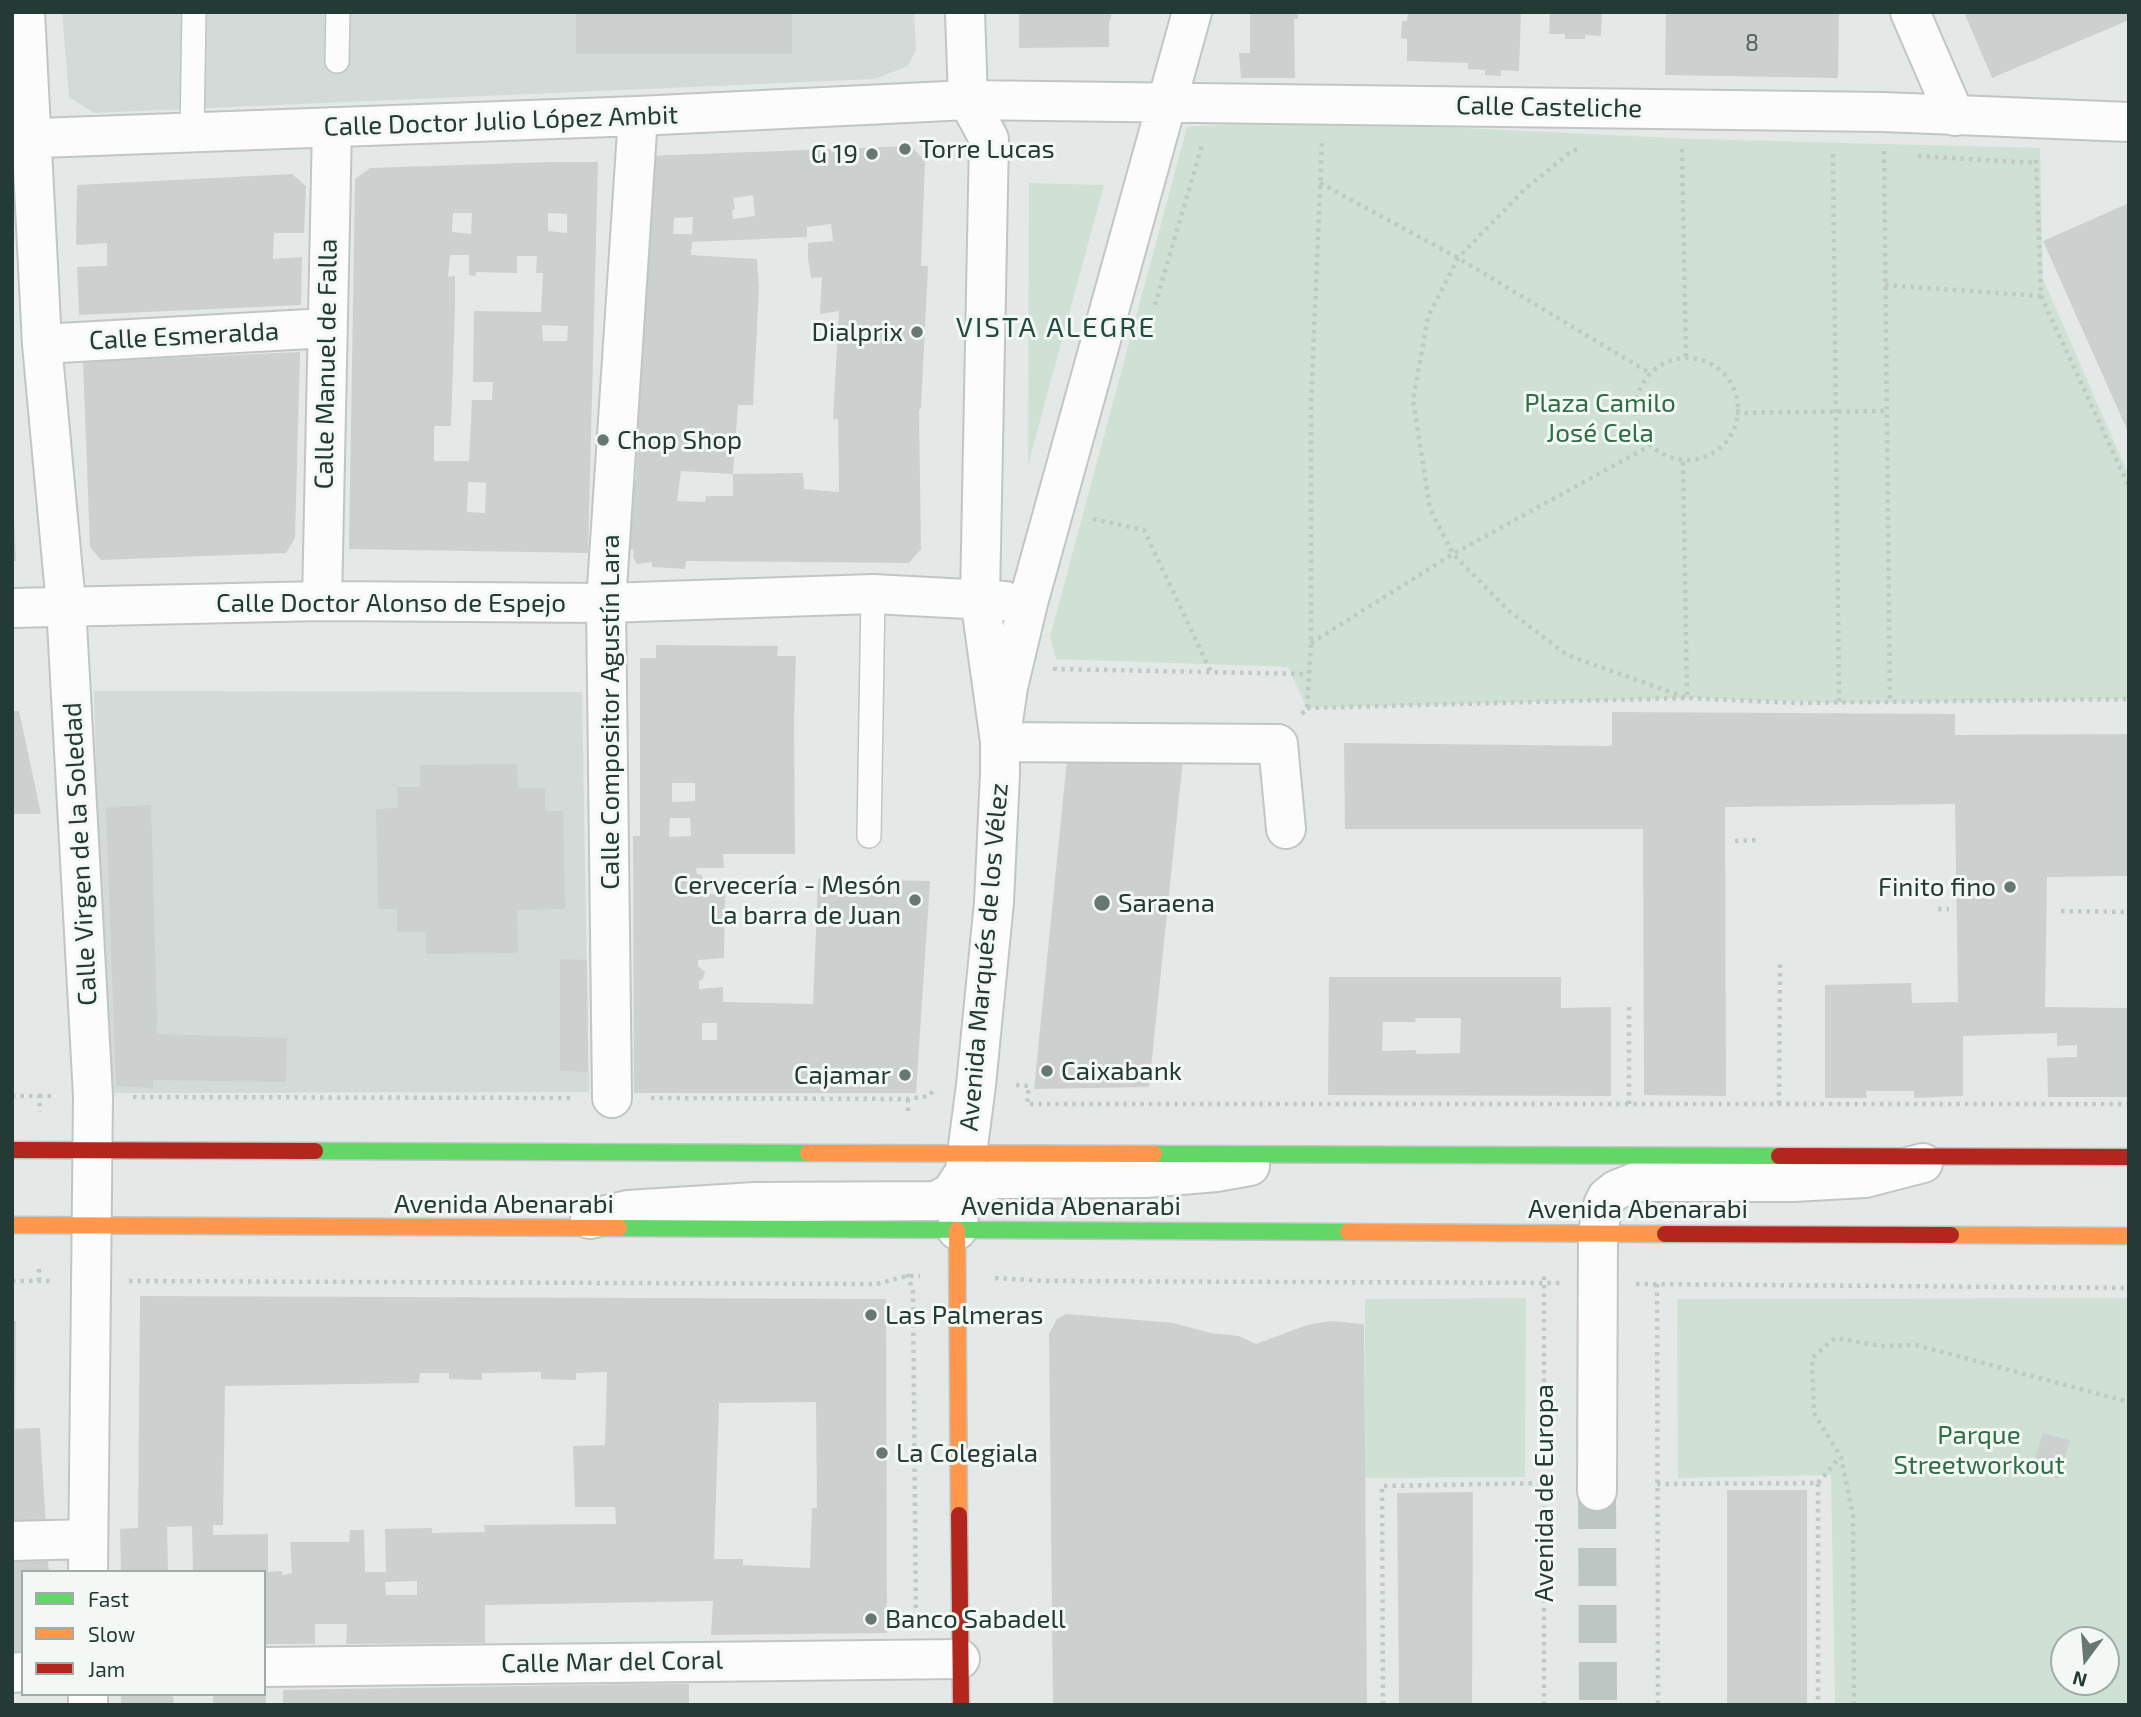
<!DOCTYPE html>
<meta charset="utf-8">
<style>
body{margin:0}
#map{position:relative;width:2141px;height:1717px;overflow:hidden;background:#e4e9e7;font-family:"Exo 2",sans-serif}
canvas{display:block}
.frame{position:absolute;inset:0;border:14px solid #233b34;pointer-events:none}
.legend{position:absolute;left:21px;top:1570px;width:245px;height:126px;box-sizing:border-box;background:#f3f8f5;border:2px solid #a0aca8;margin:0;padding:9px 12px;list-style:none;font-size:21px;color:#233b34}
.legend li{display:flex;align-items:center;gap:14px;height:35px}
.legend b{width:35px;border:2px solid #a0aca8}
.north{position:absolute;left:2050px;top:1626px;width:70px;height:70px;box-sizing:border-box;background:#f3f8f5;border:2px solid #a0aca8;border-radius:50%;rotate:196deg;font-size:19px;font-weight:700;line-height:28px;text-align:center;color:#233b34}
.north::after{content:'';display:block;margin:auto;width:24px;height:32px;background:#677873;clip-path:polygon(50% 0,100% 100%,50% 72%,0 100%)}
</style>
<div id="map">
<canvas width="2141" height="1717"></canvas>
<div class="frame"></div>
<ul class="legend">
<li><b style="height:9px;background:#63d668"></b>Fast</li>
<li><b style="height:9px;background:#ff974d"></b>Slow</li>
<li><b style="height:9px;background:#b3261e"></b>Jam</li>
</ul>
<div class="north">N</div>
</div>
<script>
const ctx = document.querySelector('canvas').getContext('2d');
ctx.lineJoin = 'round';
function paint(path, color) {
  ctx.fillStyle = color;
  ctx.fill(path, 'evenodd');
}
function shape(rows) {
  const path = new Path2D();
  for (const r of rows) {
    if (r.length === 3) {
      path.moveTo(r[0] + r[2], r[1]);
      path.arc(r[0], r[1], r[2], 0, 2 * Math.PI);
      continue;
    }
    path.moveTo(r[0], r[1]);
    for (let i = 2; i < r.length; i += 2) path.lineTo(r[i], r[i + 1]);
  }
  return path;
}
function strokePath(path, color, width, dash) {
  ctx.strokeStyle = color;
  ctx.lineWidth = width;
  ctx.lineCap = dash ? 'butt' : 'round';
  ctx.setLineDash(dash || []);
  ctx.stroke(path);
}
function label(font, color, halo, rows, align = 'center') {
  ctx.font = font + ' "Exo 2",sans-serif';
  ctx.lineWidth = 6;
  ctx.setLineDash([]);
  ctx.textBaseline = 'middle';
  ctx.strokeStyle = halo;
  ctx.fillStyle = color;
  for (const [text, x, y, turn = 0] of rows) {
    ctx.save();
    ctx.translate(x, y);
    ctx.rotate((+turn || 0) * Math.PI / 180);
    ctx.textAlign = isNaN(turn) ? turn : align;
    if (halo) ctx.strokeText(text, 0, 0);
    ctx.fillText(text, 0, 0);
    ctx.restore();
  }
}
paint(shape([
 [62,12,914,12,916,50,908,66,875,79,94,113,69,97],
 [94,691,582,692,589,1092,110,1093,100,926]
]), '#d3dad7');
paint(shape([
 [1300,120,1693,139,2040,148,2043,279,2129,476,2129,699,1840,703,1687,698,1307,708,1288,667,1056,659,1050,637,1187,127],
 [1029,183,1104,185,1028,465],
 [1526,1298,1525,1477,1365,1478,1365,1299],
 [2129,1298,2129,1705,1835,1705,1831,1475,1678,1478,1677,1299],
 [2064,1640,2106,1640,2106,1682,2064,1682]
]), '#cfe1d4');
paint(shape([
 [576,12,792,12,792,54,576,54],
 [1019,12,1112,12,1109,24,1109,47,1019,48],
 [1250,12,1298,12,1298,19,1294,19,1295,78,1241,78,1239,53,1250,53],
 [1408,12,1521,12,1519,71,1501,70,1501,76,1485,75,1485,70,1468,69,1468,63,1407,61,1407,39,1401,38,1402,21,1407,21],
 [1550,12,1602,12,1601,36,1585,35,1585,39,1565,39,1565,34,1549,34],
 [1666,12,1839,12,1838,78,1665,75],
 [1964,12,2129,12,2129,20,1992,78],
 [911,146,925,161,921,266,928,266,921,408,919,410,921,549,909,563,686,561,685,569,652,567,652,562,637,564,633,557,634,550,628,549,632,480,636,480,646,156],
 [753,195,755,216,733,219,732,210,735,209,733,198],
 [693,217,692,234,673,234,674,218],
 [831,224,833,241,808,243,808,259,811,278,822,277,820,314,839,311,833,420,838,419,839,492,804,489,803,473,733,474,738,405,753,405,759,289,757,259,691,255,692,242,807,237,807,227],
 [681,471,733,474,733,496,706,496,705,502,677,501],
 [551,162,598,162,588,553,349,549,355,179,370,168],
 [453,213,472,213,471,234,452,232],
 [548,213,567,214,567,233,548,231],
 [450,255,469,255,469,275,476,276,476,272,517,273,517,256,537,256,536,273,543,273,541,312,474,311,473,382,493,382,492,400,472,400,469,461,434,461,434,426,451,426,455,306,455,276,448,277],
 [542,325,568,326,567,341,543,341],
 [468,482,486,483,485,513,467,512],
 [292,174,306,186,304,233,274,233,273,259,302,257,301,305,79,315,77,267,107,266,107,243,76,245,77,185],
 [2129,203,2129,434,2043,241],
 [300,352,295,538,286,553,101,560,90,547,83,362],
 [12,518,14,518,16,561,12,561],
 [656,645,778,646,777,656,796,656,794,719,795,854,723,854,724,868,696,868,697,874,702,875,703,880,697,888,698,895,725,893,724,958,698,960,698,966,705,972,703,979,699,981,699,989,723,987,723,1002,813,1004,818,879,930,881,916,1093,634,1093,633,836,640,836,640,658,656,658],
 [672,783,695,783,695,801,672,802],
 [670,818,690,818,691,836,669,837],
 [702,1023,717,1023,717,1040,702,1040],
 [12,711,19,711,41,814,12,814],
 [1612,712,1955,714,1955,735,2129,734,2129,876,2047,877,2045,1007,2129,1008,2129,1097,2048,1097,2047,1058,2077,1057,2077,1045,2057,1046,2057,1033,1963,1036,1963,1096,1914,1098,1914,1091,1866,1091,1867,1098,1825,1098,1825,985,1911,983,1912,1003,1958,1002,1955,804,1725,807,1726,1096,1644,1095,1643,829,1345,829,1344,743,1608,746,1612,745],
 [1183,759,1149,1087,1034,1089,1067,760],
 [517,764,518,788,545,788,545,811,563,811,565,909,517,910,518,953,426,954,426,932,397,932,397,909,378,909,376,809,398,808,397,787,420,787,420,765],
 [151,805,157,1019,156,1034,287,1038,286,1082,153,1080,153,1088,116,1086,106,807],
 [560,959,587,960,588,1072,560,1071],
 [1329,977,1561,977,1561,1008,1611,1007,1611,1096,1328,1095],
 [1415,1018,1461,1018,1460,1053,1416,1054,1416,1050,1382,1051,1383,1022,1416,1022],
 [140,1296,886,1299,887,1633,711,1635,713,1601,485,1605,485,1643,346,1644,347,1624,315,1624,315,1644,264,1644,264,1572,193,1572,192,1526,167,1527,168,1572,121,1572,120,1529,138,1528],
 [541,1372,541,1379,576,1380,576,1373,607,1372,605,1445,573,1446,575,1507,615,1507,616,1524,484,1525,485,1532,432,1533,432,1528,385,1529,386,1572,365,1572,364,1530,350,1530,349,1542,290,1542,292,1573,282,1575,282,1571,268,1572,268,1534,213,1535,213,1525,223,1525,225,1386,419,1383,420,1373,449,1373,449,1379,482,1380,482,1373],
 [816,1402,817,1508,812,1508,810,1568,743,1565,743,1559,714,1559,719,1403],
 [417,1581,417,1595,386,1595,385,1582],
 [1066,1314,1174,1323,1210,1333,1239,1336,1256,1344,1307,1325,1331,1321,1364,1324,1367,1705,1053,1705,1049,1334,1057,1319],
 [12,1321,16,1321,15,1429,12,1429],
 [40,1428,46,1528,12,1530,12,1429],
 [2043,1433,2070,1440,2058,1479,2031,1470],
 [1727,1490,1807,1490,1807,1705,1727,1705],
 [1473,1492,1472,1705,1399,1705,1397,1493],
 [48,1561,49,1572,23,1572,23,1659,12,1660,12,1562],
 [642,1684,689,1684,689,1705,283,1705,283,1690],
 [121,1694,173,1694,174,1705,121,1705],
 [213,1694,266,1694,266,1705,213,1705]
]), '#ccd0ce');
strokePath(shape([
 [1597,1491,1598,1705]
]), '#bdc6c3', 38, [38, 19]);
const lane = shape([
 [337,61,338,12],
 [192,133,194,12],
 [869,836,873,594]
]);
const street = shape([
 [25,12,42,344,66,605,93,1096,88,1572],
 [1192,12,1028,603,1008,687,1000,742,1278,744,1286,829],
 [1910,12,1955,116],
 [12,139,638,116,968,100,1883,112,2129,122],
 [42,344,327,328],
 [322,601,332,127],
 [12,608,322,601,606,603,873,594,1005,601],
 [612,1098,606,603,638,116],
 [960,1204,968,1190,974,1185,996,1179,1145,1178,1216,1172,1250,1166],
 [590,1219,628,1210,755,1202,936,1201,951,1193,964,1173],
 [957,1230,976,1085,994,902,1000,773,1000,742,980,598,989,139,968,100,965,12],
 [1597,1491,1598,1233,1603,1205,1607,1197,1616,1190,1636,1182,1793,1182,1865,1178,1923,1163],
 [12,1541,88,1539],
 [264,1667,960,1659],
 [12,1673,23,1672],
 [88,1694,88,1705]
]);
const fast = shape([
 [315,1151,808,1153],
 [1154,1154,1779,1156],
 [619,1228,1348,1232]
]);
const slow = shape([
 [808,1153,1154,1154],
 [12,1225,619,1228],
 [957,1230,959,1515],
 [1348,1232,1665,1234],
 [1951,1235,2129,1236]
]);
const jam = shape([
 [12,1150,315,1151],
 [1779,1156,2129,1157],
 [1665,1234,1951,1235],
 [959,1515,961,1705]
]);
strokePath(lane, '#c1c6c4', 26);
strokePath(street, '#c1c6c4', 42);
strokePath(fast, '#c0c6c4', 19);
strokePath(slow, '#c0c6c4', 19);
strokePath(jam, '#c0c6c4', 19);
strokePath(shape([
 [1682,149,1686,359],
 [1577,150,1573,150,1525,189,1458,258,1428,317,1413,400,1430,509,1453,554,1508,610,1567,655,1687,698,1683,459],
 [1884,151,1890,702],
 [1833,154,1839,703],
 [1918,156,2036,163],
 [2036,160,2041,296,2129,487],
 [1320,183,1458,258,1651,374],
 [1885,285,2041,296],
 [1155,305,1203,142],
 [1687,409,51],
 [1736,413,1885,411],
 [1093,519,1144,530,1211,672],
 [1311,643,1453,554,1651,445],
 [1055,667,1055,669,1308,674],
 [1307,708,1687,698,1796,703,2129,699],
 [1302,714,1307,708,1311,643,1311,404,1322,143],
 [1735,841,1760,840],
 [1938,909,1949,909],
 [2061,911,2129,912],
 [1016,1085,1029,1086,1027,1104,2129,1104],
 [12,1096,39,1096,40,1112],
 [39,1096,54,1096],
 [133,1097,572,1098],
 [651,1098,908,1099,929,1096,935,1088],
 [908,1099,908,1115],
 [1629,1104,1629,1007],
 [1779,1104,1780,964],
 [907,1274,913,1290,916,1621],
 [995,1278,1043,1281,1561,1283],
 [12,1281,53,1281],
 [39,1281,39,1264],
 [129,1281,877,1284,907,1276,920,1276],
 [1636,1284,2129,1288],
 [1657,1284,1658,1705],
 [1818,1483,1840,1457],
 [1657,1484,1818,1483,1818,1705],
 [1383,1705,1382,1486,1544,1483],
 [1544,1705,1544,1272],
 [1854,1705,1853,1515,1841,1457,1814,1413,1812,1358,1835,1338,1881,1346,1916,1345,2129,1402]
]), '#c1c9c5', 4.5, [3.5, 5]);
strokePath(lane, '#fbfcfb', 23);
strokePath(street, '#fbfcfb', 38);
strokePath(fast, '#63d668', 16);
strokePath(slow, '#ff974d', 16);
strokePath(jam, '#b3261e', 16);
for (const [x, y, r, color] of [
 [905,149,7,"#677873"],
 [872,154,7,"#677873"],
 [917,332,7,"#677873"],
 [603,440,7,"#677873"],
 [2010,887,7,"#677873"],
 [915,900,7,"#677873"],
 [1102,903,9,"#677873"],
 [1047,1071,7,"#677873"],
 [905,1075,7,"#677873"],
 [871,1315,7,"#677873"],
 [882,1453,7,"#677873"],
 [871,1619,7,"#677873"]
]) {
  const dot = new Path2D();
  dot.arc(x, y, r, 0, 2 * Math.PI);
  ctx.fillStyle = color;
  ctx.fill(dot);
  strokePath(dot, '#f3f8f5', 2.5);
}
label('23px', '#4e615b', null, [
 ["8",1752,43]
]);
label('26px', '#233b34', '#f3f8f5', [
 ["Calle Casteliche",1549,107,1],
 ["Calle Doctor Julio López Ambit",501,121,-2],
 ["Calle Esmeralda",184,336,-3],
 ["Calle Manuel de Falla",326,364,-89],
 ["Calle Doctor Alonso de Espejo",391,603],
 ["Calle Compositor Agustín Lara",610,712,-90],
 ["Calle Virgen de la Soledad",80,854,-93],
 ["Avenida Marqués de los Vélez",984,957,-85],
 ["Avenida Abenarabi",504,1204],
 ["Avenida Abenarabi",1071,1206],
 ["Avenida Abenarabi",1638,1209],
 ["Avenida de Europa",1544,1493,-90],
 ["Calle Mar del Coral",612,1662,-1]
]);
label('26px', '#233b34', '#f3f8f5', [
 ["Torre Lucas",919,149],
 ["G 19",858,154,"right"],
 ["Dialprix",903,332,"right"],
 ["Chop Shop",617,440],
 ["Cervecería - Mesón",901,885,"right"],
 ["La barra de Juan",901,915,"right"],
 ["Finito fino",1996,887,"right"],
 ["Saraena",1118,903],
 ["Caixabank",1061,1071],
 ["Cajamar",891,1075,"right"],
 ["Las Palmeras",885,1315],
 ["La Colegiala",896,1453],
 ["Banco Sabadell",885,1619]
], 'left');
label('26px', '#306f46', '#f3f8f5', [
 ["Plaza Camilo",1600,403],
 ["José Cela",1600,433],
 ["Parque",1979,1435],
 ["Streetworkout",1979,1465]
]);
ctx.letterSpacing = '2px';
label('28px', '#214c40', '#f3f8f5', [
 ["VISTA ALEGRE",1056,328]
]);
ctx.letterSpacing = '0px';
</script>
